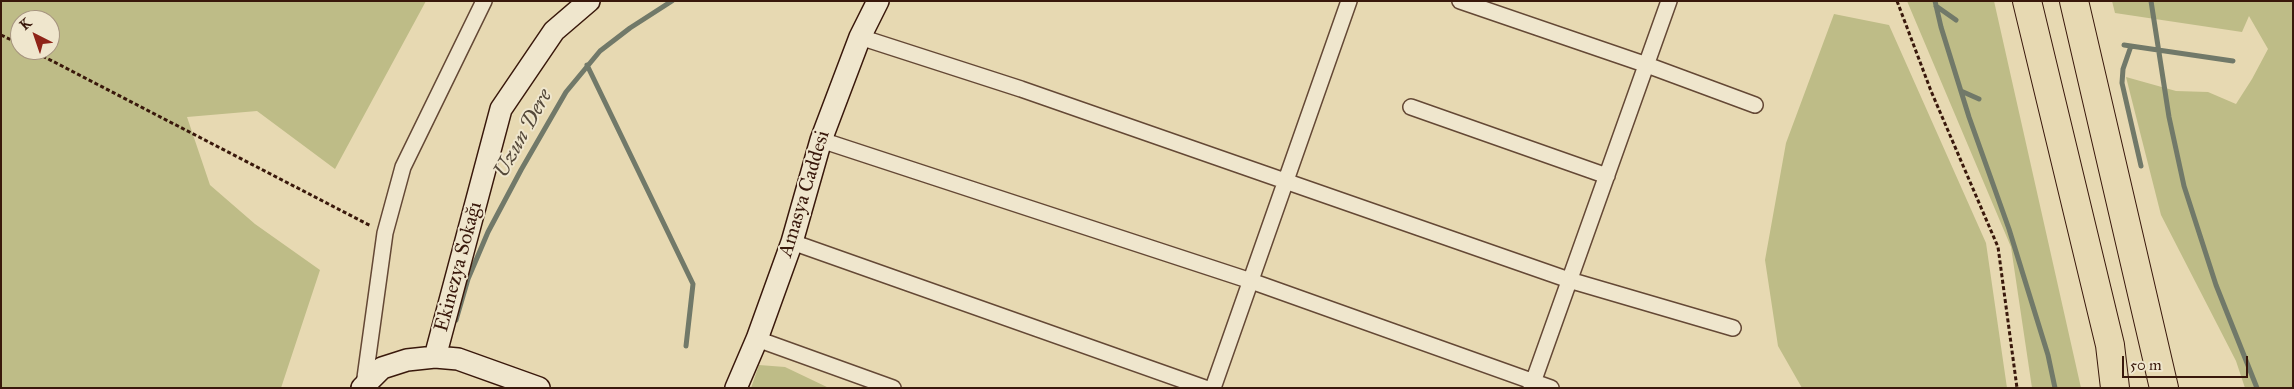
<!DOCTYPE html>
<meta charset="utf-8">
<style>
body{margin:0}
#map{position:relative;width:2294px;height:389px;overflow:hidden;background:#e7d9b2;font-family:"IM FELL Great Primer",serif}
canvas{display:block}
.frame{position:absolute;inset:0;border:2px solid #39180b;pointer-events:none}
.north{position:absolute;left:10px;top:10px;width:50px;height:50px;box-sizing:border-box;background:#efe6cd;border:1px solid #a6947f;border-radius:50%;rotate:319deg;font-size:14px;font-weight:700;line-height:20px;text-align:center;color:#39180b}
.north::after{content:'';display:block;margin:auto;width:18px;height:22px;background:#8f2418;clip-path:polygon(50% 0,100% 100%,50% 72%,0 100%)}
.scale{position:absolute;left:2122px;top:356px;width:126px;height:22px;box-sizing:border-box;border:2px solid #39180b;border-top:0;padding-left:6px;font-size:15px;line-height:18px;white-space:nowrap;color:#39180b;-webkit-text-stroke:4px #efe6cd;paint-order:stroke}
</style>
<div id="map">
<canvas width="2294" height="389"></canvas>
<div class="frame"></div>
<div class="north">K</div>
<div class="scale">50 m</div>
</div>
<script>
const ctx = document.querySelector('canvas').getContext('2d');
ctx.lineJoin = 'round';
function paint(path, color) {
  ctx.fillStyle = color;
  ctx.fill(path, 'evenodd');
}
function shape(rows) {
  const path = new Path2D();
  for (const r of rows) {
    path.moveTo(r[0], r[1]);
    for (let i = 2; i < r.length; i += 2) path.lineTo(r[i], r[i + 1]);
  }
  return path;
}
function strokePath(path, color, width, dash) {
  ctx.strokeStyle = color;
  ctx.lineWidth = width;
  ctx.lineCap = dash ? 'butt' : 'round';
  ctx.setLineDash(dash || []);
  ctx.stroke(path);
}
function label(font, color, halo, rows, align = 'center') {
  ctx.font = font + ' "IM FELL Great Primer",serif';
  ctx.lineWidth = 4;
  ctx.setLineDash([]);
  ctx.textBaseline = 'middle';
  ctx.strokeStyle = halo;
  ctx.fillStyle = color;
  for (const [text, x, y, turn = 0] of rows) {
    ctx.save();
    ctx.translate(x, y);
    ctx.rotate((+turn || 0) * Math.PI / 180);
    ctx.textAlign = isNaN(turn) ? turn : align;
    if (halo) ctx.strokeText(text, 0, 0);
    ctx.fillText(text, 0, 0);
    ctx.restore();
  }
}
paint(shape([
 [1,1,426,1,335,169,257,111,187,117,210,185,255,224,320,270,281,388,1,388],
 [20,20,50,20,50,50,20,50],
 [1907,1,1994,1,2081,388,2032,388,2011,247],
 [2112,1,2293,1,2293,388,2245,388,2236,361,2161,215,2126,77,2176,91,2208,92,2236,104,2252,79,2268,49,2249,16,2242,32,2115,13],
 [1834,14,1889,25,1986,243,2007,388,1802,388,1778,346,1765,260,1786,143],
 [759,365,785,367,829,388,751,388]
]), '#bebc87');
strokePath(shape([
 [1935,1,1941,27,1969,117,2009,229,2048,355,2055,388],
 [2151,1,2169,117,2184,186,2216,285,2257,388],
 [1936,6,1956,20],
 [2124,45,2233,61],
 [2131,46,2123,69,2122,83,2141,166],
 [587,65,693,284,686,346],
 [1961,91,1979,99],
 [456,320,468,279,488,232,521,170,566,92,600,51,630,28,672,1]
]), '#717969', 5);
const street = shape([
 [1460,1,1647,65,1755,105],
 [860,37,1021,89,1569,280,1733,328],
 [1411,107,1607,176],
 [821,140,1251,281,1551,388],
 [792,242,1205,388],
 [757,339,893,388],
 [364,385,385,233,403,167,484,1],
 [1213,388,1349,1],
 [1531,388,1669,1]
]);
const secondary = shape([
 [435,357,501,109,554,31,589,1],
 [362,388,382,368,407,360,435,357,458,359,539,388],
 [736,388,757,339,792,242,821,140,860,37,878,1]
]);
const highway = shape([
 [2027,1,2110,345,2115,388],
 [2074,1,2164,388]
]);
strokePath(street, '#644835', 18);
strokePath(secondary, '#39180b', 24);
strokePath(highway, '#39180b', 30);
strokePath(shape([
 [1897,1,1931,91,1998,247,2017,388],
 [1,35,20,44],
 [31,50,371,226]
]), '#39180b', 3, [4, 2.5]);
strokePath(street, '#efe6cd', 15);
strokePath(secondary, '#efe6cd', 21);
strokePath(highway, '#e7d9b2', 28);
label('20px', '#39180b', '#efe6cd', [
 ["Amasya Caddesi",805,194,-73],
 ["Ekinezya Sokağı",459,267,-75]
]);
label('italic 21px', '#55493a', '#efe6cd', [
 ["Uzun Dere",524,134,-61]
]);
</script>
